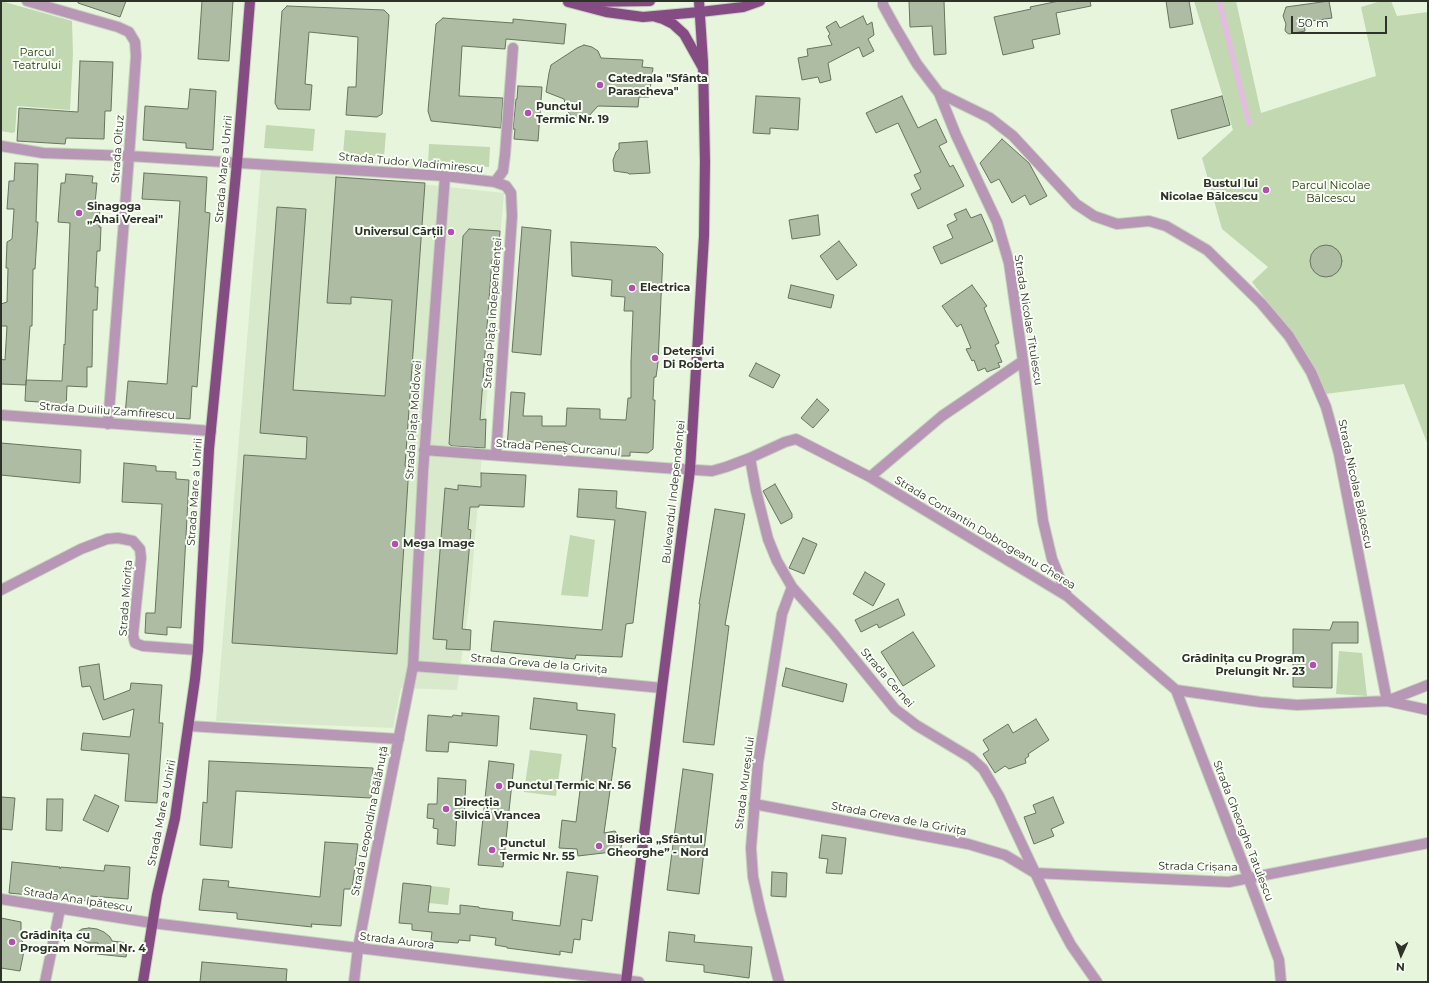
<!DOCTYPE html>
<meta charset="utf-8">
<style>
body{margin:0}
#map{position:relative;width:1429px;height:983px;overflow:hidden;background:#e7f5dd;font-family:Montserrat,sans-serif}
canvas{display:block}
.frame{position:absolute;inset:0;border:2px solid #2e332a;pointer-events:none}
.north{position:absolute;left:1381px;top:935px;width:40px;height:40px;-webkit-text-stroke:3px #f9fff5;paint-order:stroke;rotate:183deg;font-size:11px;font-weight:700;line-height:16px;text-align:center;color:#2e332a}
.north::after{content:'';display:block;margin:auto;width:14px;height:18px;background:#2e332a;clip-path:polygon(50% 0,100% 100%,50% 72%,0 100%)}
.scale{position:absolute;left:1291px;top:16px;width:96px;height:18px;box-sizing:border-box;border:2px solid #2e332a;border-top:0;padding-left:5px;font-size:12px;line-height:14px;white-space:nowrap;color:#2e332a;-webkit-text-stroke:3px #f9fff5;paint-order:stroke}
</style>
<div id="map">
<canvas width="1429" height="983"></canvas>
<div class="frame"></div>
<div class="north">N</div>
<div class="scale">50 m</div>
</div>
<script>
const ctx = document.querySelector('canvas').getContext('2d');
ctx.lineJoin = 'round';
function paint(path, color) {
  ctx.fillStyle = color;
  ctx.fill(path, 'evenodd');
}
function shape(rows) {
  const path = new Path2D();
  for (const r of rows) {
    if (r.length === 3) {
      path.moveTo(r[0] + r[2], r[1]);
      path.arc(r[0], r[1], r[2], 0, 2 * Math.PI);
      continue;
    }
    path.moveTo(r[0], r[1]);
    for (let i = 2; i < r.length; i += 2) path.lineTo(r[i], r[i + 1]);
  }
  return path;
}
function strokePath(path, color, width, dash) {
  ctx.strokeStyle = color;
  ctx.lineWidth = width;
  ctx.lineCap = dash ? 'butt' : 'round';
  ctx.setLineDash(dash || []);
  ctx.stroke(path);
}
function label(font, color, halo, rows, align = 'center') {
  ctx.font = font + ' Montserrat,sans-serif';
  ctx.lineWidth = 4;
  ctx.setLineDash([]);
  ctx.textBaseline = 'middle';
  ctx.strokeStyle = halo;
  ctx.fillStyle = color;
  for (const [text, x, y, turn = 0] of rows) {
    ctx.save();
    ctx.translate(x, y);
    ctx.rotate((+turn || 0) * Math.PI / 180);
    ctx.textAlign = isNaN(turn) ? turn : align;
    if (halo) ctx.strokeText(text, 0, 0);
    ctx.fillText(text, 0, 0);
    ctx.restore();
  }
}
paint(shape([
 [261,167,504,193,470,598,457,690,401,688,393,728,216,721]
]), '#d9eacc');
paint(shape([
 [1,1,72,21,73,54,70,110,17,106,15,132,12,133,1,131],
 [1194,1,1236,1,1261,113,1376,76,1361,7,1381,1,1391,1,1397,16,1428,12,1428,445,1404,384,1325,394,1300,344,1252,282,1268,267,1222,229,1202,158,1233,130],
 [266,125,315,129,313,151,264,148],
 [345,130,386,133,384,157,343,154],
 [429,144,490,147,489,167,428,164],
 [570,535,595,540,588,597,561,595],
 [1339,651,1362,653,1367,696,1336,694],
 [530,750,562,754,556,796,524,792],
 [431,886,450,888,448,905,429,903]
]), '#c1d8b1');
paint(shape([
 [1216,1,1222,1,1252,125,1247,126]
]), '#e4bce1');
const building = shape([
 [78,1,126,1,120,17,78,3,78,1],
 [202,1,233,1,229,61,198,59,202,1],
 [909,1,944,1,946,54,934,55,932,26,910,27,909,1],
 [1059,1,1090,1,1091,6,1056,13,1060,34,1032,40,1034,48,1003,55,994,17,1031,9,1030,7,1059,1],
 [1166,1,1189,1,1193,24,1170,28,1166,1],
 [1329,1,1332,18,1304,22,1305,31,1289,34,1286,32,1285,30,1286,24,1283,16,1286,7,1329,1],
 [287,6,384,10,389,15,382,114,377,117,346,115,348,87,356,87,358,37,309,32,305,84,312,85,310,110,278,109,275,103,282,11,287,6],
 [863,16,867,25,872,22,874,35,868,39,874,51,863,57,859,47,828,63,831,80,820,83,818,77,802,80,798,58,808,56,807,49,832,45,828,36,830,34,826,27,836,21,840,28,863,16],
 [443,18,513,23,513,19,566,24,564,44,506,39,505,49,462,46,459,96,503,98,501,128,431,121,428,111,436,24,443,18],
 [584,45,592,47,598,51,601,58,643,60,642,67,653,68,649,97,639,97,638,107,598,106,587,118,580,119,570,115,566,108,564,99,546,92,549,73,551,65,577,48,584,45],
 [80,61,113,62,111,111,105,111,104,139,66,138,65,144,17,141,19,108,78,112,80,61],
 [518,86,542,87,538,141,514,139,515,129,513,129,516,99,517,99,518,86],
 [190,89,216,91,213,150,186,148,186,143,143,140,145,106,188,109,190,89],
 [756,96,800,98,798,130,770,128,770,134,753,133,756,96],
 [902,96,918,128,936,119,947,142,939,146,950,167,953,165,964,186,918,209,911,194,921,189,914,175,921,172,898,123,876,133,866,113,902,96],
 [1222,96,1230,125,1178,139,1171,110,1222,96],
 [1002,139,1029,163,1047,196,1030,205,1025,195,1012,203,999,179,991,183,980,163,1002,139],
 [647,141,650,173,629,174,628,173,614,171,613,160,616,152,619,149,619,143,647,141],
 [15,163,38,164,36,222,38,222,35,269,33,269,32,326,30,326,26,385,1,384,1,359,5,360,7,326,1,326,1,304,7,302,8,268,6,268,7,242,12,239,14,209,7,209,9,181,14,181,15,163],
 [144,173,207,177,205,212,210,213,197,387,192,386,190,419,125,415,128,381,167,384,180,201,142,199,144,173],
 [66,174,93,176,92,183,97,183,95,203,100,203,99,227,101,227,100,251,97,251,95,287,98,287,97,310,93,310,92,367,87,367,87,387,67,386,66,409,39,408,39,402,25,401,26,380,62,381,64,344,65,345,70,223,58,222,61,183,65,183,66,174],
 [336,177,425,183,405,466,409,466,397,654,232,643,244,455,306,459,307,437,260,433,277,207,306,209,293,390,385,396,392,300,351,297,351,304,327,303,336,177],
 [966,209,971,218,981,214,993,241,941,264,933,247,953,238,947,225,957,220,954,214,966,209],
 [818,215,820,235,792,239,789,220,818,215],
 [522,227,551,230,541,355,512,352,522,227],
 [469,229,500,231,498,260,492,260,480,420,486,419,485,448,452,446,449,444,463,236,469,229],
 [839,241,857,265,837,280,820,256,839,241],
 [571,242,656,247,663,254,658,363,656,377,654,377,653,400,655,400,653,449,648,453,630,452,630,456,613,456,613,449,578,448,579,445,565,444,565,442,526,442,525,449,507,448,511,392,525,393,523,416,542,416,542,426,566,426,567,408,600,409,600,419,626,420,628,398,631,398,631,362,633,311,624,311,625,297,611,296,612,280,572,276,571,242],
 [1326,261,16],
 [791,285,834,295,831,308,788,298,791,285],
 [972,285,987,306,984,308,999,343,995,345,1002,362,998,363,1000,367,987,372,985,368,978,371,974,360,972,361,966,349,971,348,961,324,957,327,942,306,972,285],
 [756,363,780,375,773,388,749,376,756,363],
 [817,399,829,410,813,428,801,418,817,399],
 [1,443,81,450,80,483,1,475,1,443],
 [124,463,156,466,156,471,176,472,176,479,189,480,181,628,167,627,167,635,145,633,146,613,155,613,162,504,122,502,124,463],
 [481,473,526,475,524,507,479,505,479,507,470,507,468,529,471,530,462,629,471,630,470,650,446,649,447,640,433,639,445,488,458,490,458,485,481,487,481,473],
 [775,484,792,514,792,518,781,524,763,491,775,484],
 [579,489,617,491,616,508,646,512,633,623,626,624,622,657,576,655,575,659,491,651,494,621,602,630,615,520,577,517,579,489],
 [715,509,745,514,725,625,729,626,714,745,683,742,700,604,699,604,715,509],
 [803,538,817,544,804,574,789,568,803,538],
 [865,572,885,584,873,606,853,594,865,572],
 [898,599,905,615,879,628,877,624,861,632,855,620,898,599],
 [1333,622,1358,622,1358,643,1332,643,1332,688,1293,687,1293,629,1330,630,1333,622],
 [913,632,935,666,903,686,881,652,913,632],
 [99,664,104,700,130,690,131,683,162,685,159,723,163,723,157,803,125,801,129,754,81,750,83,733,130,737,134,709,103,720,90,686,82,687,79,667,99,664],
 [786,668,847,684,843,702,782,686,786,668],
 [534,698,577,703,577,710,615,714,612,747,616,748,604,833,615,831,623,841,620,851,578,856,577,849,559,848,562,820,576,822,587,735,530,729,534,698],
 [462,713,499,716,497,746,449,742,448,752,426,751,428,715,452,717,453,715,462,716,462,713],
 [1036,719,1049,740,1028,754,1029,756,1025,759,1026,763,1009,769,1005,766,995,773,983,754,989,750,983,740,1008,724,1013,733,1036,719],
 [209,761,373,768,371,798,236,791,232,848,200,845,203,802,207,803,209,761],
 [489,761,514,764,503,867,478,865,489,761],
 [683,769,713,774,699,894,667,890,683,769],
 [438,778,466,780,464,815,457,814,455,846,437,844,438,829,433,828,434,819,427,818,428,804,437,804,438,778],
 [95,795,119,806,108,832,83,820,95,795],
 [1,797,15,798,12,830,1,829,1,797],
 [1053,797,1064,823,1051,829,1054,836,1034,844,1024,817,1036,813,1033,805,1053,797],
 [47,799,63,799,62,831,46,830,47,799],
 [822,835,846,838,842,874,826,873,828,859,819,858,822,835],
 [325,842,358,844,352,889,344,889,341,926,311,924,312,927,237,919,237,913,199,910,203,879,229,881,228,887,320,897,325,842],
 [12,862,60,867,60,869,61,867,104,871,105,865,130,867,128,899,90,896,89,901,9,893,12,862],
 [567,872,598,876,592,921,582,919,580,940,574,939,572,953,560,951,560,955,507,948,507,947,495,945,496,938,470,935,470,941,459,940,458,943,431,941,432,932,412,930,412,924,399,923,403,883,431,886,428,912,460,914,460,905,479,907,479,908,513,912,512,920,560,926,567,872],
 [772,872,787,873,786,897,771,896,772,872],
 [1,918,21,922,21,939,25,946,20,971,1,968,1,918],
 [89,928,97,929,104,932,110,937,112,941,128,943,126,957,97,954,98,943,88,943,81,939,76,933,82,929,89,928],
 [669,932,695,935,694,942,752,947,749,978,704,972,704,965,666,961,669,932],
 [202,962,287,969,286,982,200,982,202,962]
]);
paint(building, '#aebca4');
strokePath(building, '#67745f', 1);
const minor = shape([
 [27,1,118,27,129,32,135,42,136,56,129,156,108,424],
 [883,1,883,5,894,25,917,64,939,93,956,135,997,222,1009,263,1023,361,1043,521,1052,559,1067,596],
 [939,93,990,118,1013,136,1076,204,1094,216,1117,224,1149,221,1166,226,1207,250,1261,303,1289,336,1311,372,1326,407,1339,454,1387,701,1428,685],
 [1,146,43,153,129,156,445,176,495,182,506,186,511,193,512,216,496,455],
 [495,182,503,171,505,155,513,48],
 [1,415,211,431],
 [424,450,664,468,712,471,726,467,750,458,785,442,796,439,870,477,1067,596,1176,690,1260,702,1297,705,1387,701,1428,710],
 [750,458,756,491,768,539,777,561,792,587,833,633,895,709,916,725,971,758,983,769,999,796,1056,917,1071,945,1097,982],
 [870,477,942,416,1023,361],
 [1,590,81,549,107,539,118,538,133,541,140,549,141,558,133,635,135,643,143,646,198,650],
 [413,666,506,673,662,688],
 [1176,690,1245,869,1279,960,1281,982],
 [189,726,399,739],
 [754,804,968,844,1005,855,1035,873,1229,882,1428,843],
 [1,899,152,923,639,982],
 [45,982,60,909],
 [354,982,358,948,375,858,413,666,423,472,445,176],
 [779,982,760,909,753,877,751,848,758,763,782,614,792,587]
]);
const major = shape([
 [568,2,606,12,643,17,700,12,743,7,760,1],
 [582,2,650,1],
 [656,17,663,19,673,24,684,34,703,68],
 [143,982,157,895,175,818,195,679,198,650,209,449,237,163,250,1],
 [626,982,662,688,690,470,704,236,705,162,703,62,699,1]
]);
strokePath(minor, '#c6d2bd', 12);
strokePath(major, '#c6d2bd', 12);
strokePath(minor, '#b797b5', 10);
strokePath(major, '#844c83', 10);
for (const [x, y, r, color] of [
 [600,85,4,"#b44eb2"],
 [528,113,4,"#b44eb2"],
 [1266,190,4,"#b44eb2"],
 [79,213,4,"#b44eb2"],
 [451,232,4,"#b44eb2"],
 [632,288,4,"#b44eb2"],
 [655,358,4,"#b44eb2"],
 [395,544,4,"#b44eb2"],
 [1313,665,4,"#b44eb2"],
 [499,786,4,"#b44eb2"],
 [446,809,4,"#b44eb2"],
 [599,846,4,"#b44eb2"],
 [492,850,4,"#b44eb2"],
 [12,942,4,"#b44eb2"]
]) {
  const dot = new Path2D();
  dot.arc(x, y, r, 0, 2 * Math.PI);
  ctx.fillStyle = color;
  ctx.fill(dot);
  strokePath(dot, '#f9fff5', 1.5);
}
label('11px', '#213909', '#f9fff5', [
 ["Parcul",37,53],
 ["Teatrului",37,66],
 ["Parcul Nicolae",1331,186],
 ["Bălcescu",1331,199]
]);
label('bold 11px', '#2e332a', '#f9fff5', [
 ["Catedrala \"Sfânta",608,79],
 ["Parascheva\"",608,92],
 ["Punctul",536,107],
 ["Termic Nr. 19",536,120],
 ["Bustul lui",1258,184,"right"],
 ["Nicolae Bălcescu",1258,197,"right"],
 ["Sinagoga",87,207],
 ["„Ahai Vereai\"",87,220],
 ["Universul Cărții",443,232,"right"],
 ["Electrica",640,288],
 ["Detersivi",663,352],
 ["Di Roberta",663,365],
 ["Mega Image",403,544],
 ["Grădinița cu Program",1305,659,"right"],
 ["Prelungit Nr. 23",1305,672,"right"],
 ["Punctul Termic Nr. 56",507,786],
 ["Direcția",454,803],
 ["Silvică Vrancea",454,816],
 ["Biserica „Sfântul",607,840],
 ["Gheorghe” - Nord",607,853],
 ["Punctul",500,844],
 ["Termic Nr. 55",500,857],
 ["Grădinița cu",20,936],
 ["Program Normal Nr. 4",20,949]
], 'left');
label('11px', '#2e332a', '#f9fff5', [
 ["Strada Oituz",118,149,-86],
 ["Strada Tudor Vladimirescu",411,163,5],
 ["Strada Mare a Unirii",224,169,-85],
 ["Strada Piața Independenței",493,313,-86],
 ["Strada Nicolae Titulescu",1028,320,81],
 ["Strada Duiliu Zamfirescu",107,411,4],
 ["Strada Piața Moldovei",414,420,-86],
 ["Strada Peneș Curcanul",558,448,4],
 ["Strada Nicolae Bălcescu",1355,484,78],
 ["Strada Mare a Unirii",195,492,-86],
 ["Bulevardul Independenței",674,492,-84],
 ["Strada Contantin Dobrogeanu Gherea",985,533,31],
 ["Strada Miorița",126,598,-86],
 ["Strada Greva de la Grivița",539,664,5],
 ["Strada Cernei",887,678,49],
 ["Strada Mureșului",745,783,-83],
 ["Strada Mare a Unirii",162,813,-79],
 ["Strada Greva de la Grivița",899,819,11],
 ["Strada Leopoldina Bălănuță",370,821,-79],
 ["Strada Gheorghe Tatulescu",1243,831,69],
 ["Strada Crișana",1198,867,1],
 ["Strada Ana Ipătescu",78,900,9],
 ["Strada Aurora",397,941,7]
]);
</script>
